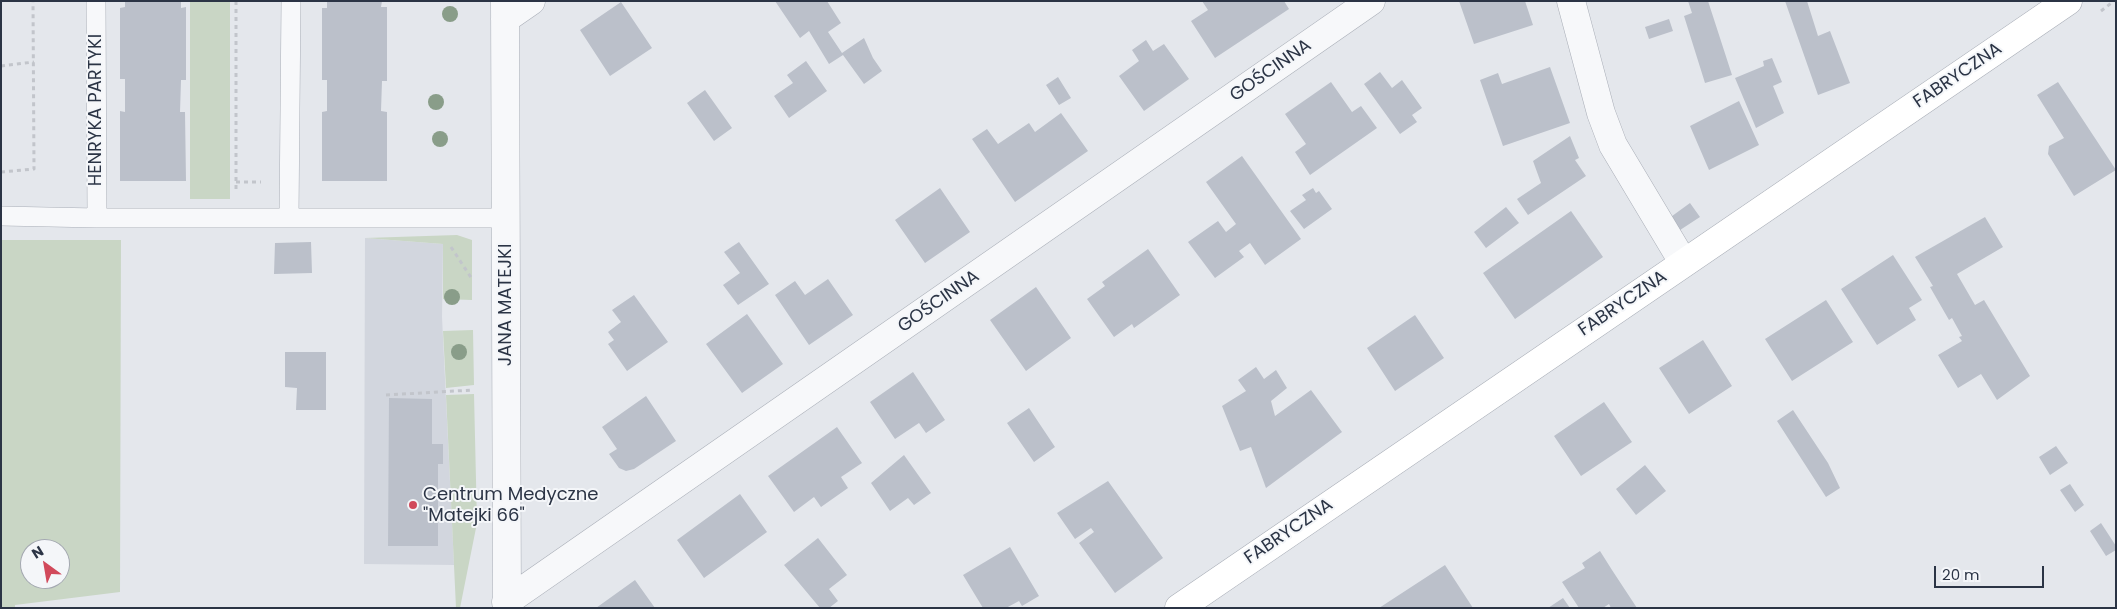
<!DOCTYPE html>
<meta charset="utf-8">
<style>
body{margin:0}
#map{position:relative;width:2117px;height:609px;overflow:hidden;background:#e4e7ec;font-family:Poppins,sans-serif}
canvas{display:block}
.frame{position:absolute;inset:0;border:2px solid #2b3445;pointer-events:none}
.north{position:absolute;left:20px;top:539px;width:50px;height:50px;box-sizing:border-box;background:#f4f6f9;border:1px solid #a4a8b1;border-radius:50%;rotate:328deg;font-size:14px;font-weight:700;line-height:20px;text-align:center;color:#2b3445}
.north::after{content:'';display:block;margin:auto;width:18px;height:22px;background:#d1495b;clip-path:polygon(50% 0,100% 100%,50% 72%,0 100%)}
.scale{position:absolute;left:1934px;top:566px;width:110px;height:22px;box-sizing:border-box;border:2px solid #2b3445;border-top:0;padding-left:6px;font-size:15px;line-height:18px;white-space:nowrap;color:#2b3445;-webkit-text-stroke:4px #f4f6f9;paint-order:stroke}
</style>
<div id="map">
<canvas width="2117" height="609"></canvas>
<div class="frame"></div>
<div class="north">N</div>
<div class="scale">20 m</div>
</div>
<script>
const ctx = document.querySelector('canvas').getContext('2d');
ctx.lineJoin = 'round';
function paint(path, color) {
  ctx.fillStyle = color;
  ctx.fill(path, 'evenodd');
}
function shape(rows) {
  const path = new Path2D();
  for (const r of rows) {
    path.moveTo(r[0], r[1]);
    for (let i = 2; i < r.length; i += 2) path.lineTo(r[i], r[i + 1]);
  }
  return path;
}
function strokePath(path, color, width, dash) {
  ctx.strokeStyle = color;
  ctx.lineWidth = width;
  ctx.lineCap = dash ? 'butt' : 'round';
  ctx.setLineDash(dash || []);
  ctx.stroke(path);
}
function label(font, color, halo, rows, align = 'center') {
  ctx.font = font + ' Poppins,sans-serif';
  ctx.lineWidth = 4;
  ctx.setLineDash([]);
  ctx.textBaseline = 'middle';
  ctx.strokeStyle = halo;
  ctx.fillStyle = color;
  for (const [text, x, y, turn = 0] of rows) {
    ctx.save();
    ctx.translate(x, y);
    ctx.rotate((+turn || 0) * Math.PI / 180);
    ctx.textAlign = isNaN(turn) ? turn : align;
    if (halo) ctx.strokeText(text, 0, 0);
    ctx.fillText(text, 0, 0);
    ctx.restore();
  }
}
paint(shape([
 [365,238,443,244,442,317,454,565,364,564]
]), '#d2d6de');
paint(shape([
 [190,1,230,1,230,199,190,199],
 [457,235,472,240,472,300,443,299,443,244,365,238],
 [1,240,121,240,120,592,15,605,15,608,1,608],
 [30,549,60,549,60,579,30,579],
 [473,330,474,385,446,388,443,331],
 [474,394,477,523,460,608,456,608,446,395]
]), '#c9d6c5');
paint(shape([
 [125,1,181,1,181,8,186,7,186,80,181,80,180,112,185,112,186,181,120,181,120,111,125,112,125,79,120,79,120,8,125,7],
 [327,1,382,1,381,7,387,7,387,81,382,81,381,111,387,112,387,181,322,181,322,112,327,111,327,80,322,80,322,8,327,8],
 [775,1,827,1,841,23,828,32,842,53,864,38,873,58,882,71,864,84,843,55,829,64,809,31,800,38],
 [1202,1,1284,1,1289,9,1215,58,1191,21,1208,10],
 [1459,1,1525,1,1533,25,1474,44],
 [1688,1,1708,1,1732,75,1705,83,1684,16,1692,13],
 [1785,1,1807,1,1818,36,1830,31,1850,83,1818,95],
 [621,2,652,48,610,76,580,30],
 [1669,19,1673,31,1649,39,1645,27],
 [1146,40,1153,51,1164,44,1189,79,1144,111,1119,76,1139,61,1132,50],
 [1772,58,1782,82,1773,86,1784,113,1756,128,1735,78,1764,66,1763,61],
 [806,61,827,91,789,118,774,96,793,83,787,75],
 [1550,67,1570,123,1503,146,1480,80,1498,73,1502,84],
 [1380,72,1392,88,1402,80,1422,108,1412,115,1417,122,1400,134,1364,84],
 [1058,77,1071,98,1059,105,1046,85],
 [1331,82,1352,112,1361,106,1377,128,1310,175,1295,152,1306,144,1285,114],
 [2058,82,2116,170,2074,196,2048,154,2049,146,2064,138,2037,95],
 [705,90,732,128,714,141,687,103],
 [1739,101,1759,145,1709,170,1690,126],
 [1061,113,1088,151,1015,202,972,139,987,129,998,144,1029,123,1035,132],
 [1570,136,1579,158,1575,160,1586,176,1528,215,1517,199,1541,183,1533,161],
 [1242,156,1301,239,1265,265,1250,243,1239,251,1244,257,1215,278,1188,242,1218,221,1226,232,1236,224,1206,182],
 [940,188,970,232,925,263,895,220],
 [1313,188,1316,193,1319,191,1332,209,1304,229,1290,211,1306,200,1302,195],
 [1690,203,1700,217,1677,232,1668,219],
 [1506,207,1519,223,1486,248,1474,232],
 [1571,211,1603,257,1515,319,1483,273],
 [1985,217,2003,247,1957,274,1975,305,1984,300,2030,376,1997,400,1981,374,1958,388,1938,355,1962,341,1959,337,1962,336,1952,318,1949,320,1930,287,1933,286,1915,257],
 [311,242,312,273,274,274,275,243],
 [739,242,769,284,738,305,723,285,740,273,724,252],
 [1148,249,1180,295,1134,328,1132,324,1114,337,1087,299,1105,286,1102,282],
 [1893,255,1922,300,1909,308,1916,320,1877,345,1841,289],
 [828,279,853,315,809,345,775,295,795,281,805,295],
 [1036,287,1071,338,1026,371,990,320],
 [634,295,668,342,627,371,608,344,614,340,608,332,621,322,612,310],
 [1826,300,1853,342,1792,381,1765,339],
 [747,314,783,364,742,393,706,344],
 [1415,315,1444,358,1395,391,1367,348],
 [1703,340,1732,386,1689,414,1659,368],
 [285,352,326,352,326,410,296,410,297,388,285,387],
 [1256,367,1264,379,1276,370,1287,388,1271,401,1275,416,1311,390,1342,432,1266,488,1251,447,1240,451,1222,406,1246,391,1238,380],
 [913,372,945,420,926,433,919,423,895,439,870,402],
 [646,396,676,441,634,469,626,471,619,468,609,454,617,449,602,427],
 [389,398,432,399,432,444,443,444,443,464,438,464,438,546,388,546],
 [1604,402,1632,442,1581,476,1554,436],
 [1029,408,1055,447,1034,462,1007,423],
 [1793,410,1828,463,1840,488,1826,497,1777,421],
 [837,427,862,463,841,477,848,488,821,507,814,497,794,512,768,476],
 [2056,446,2068,463,2050,475,2039,457],
 [904,455,931,493,914,505,908,498,890,511,871,483],
 [1645,465,1666,491,1636,515,1616,489],
 [1108,481,1163,558,1115,593,1079,543,1094,532,1091,528,1075,539,1057,513],
 [2070,484,2084,505,2075,512,2060,490],
 [740,494,767,532,704,578,677,540],
 [2101,523,2116,546,2116,550,2106,556,2090,531],
 [818,538,847,575,829,589,838,601,829,608,820,608,784,565],
 [1010,547,1039,596,1022,606,1019,601,1006,608,983,608,963,575],
 [1600,551,1612,570,1637,608,1611,608,1609,604,1603,608,1579,608,1562,582,1585,568,1582,563],
 [1445,565,1473,608,1379,608],
 [635,580,655,608,596,608],
 [1563,598,1570,608,1548,608]
]), '#bbc0ca');
const lane = shape([
 [96,1,97,218],
 [1,216,97,218,505,218],
 [289,217,291,1]
]);
const street = shape([
 [505,1,507,608],
 [1571,1,1601,113,1613,145,1683,262],
 [505,19,531,1],
 [506,602,1371,1]
]);
const secondary = shape([
 [1179,608,2068,1]
]);
strokePath(lane, '#a9aeb7', 20);
strokePath(street, '#a9aeb7', 29);
strokePath(secondary, '#a9aeb7', 29);
strokePath(shape([
 [236,1,236,191],
 [2101,11,2114,1],
 [1,66,34,62],
 [1,172,34,169,33,1],
 [236,182,261,182],
 [451,247,472,279],
 [386,395,473,390]
]), '#c2c5cb', 3, [4, 4]);
strokePath(lane, '#f7f8fa', 19);
strokePath(street, '#f7f8fa', 28);
strokePath(secondary, '#fff', 28);
ctx.fillStyle = '#899d89';
for (const [x, y] of [
 [450,14],
 [436,102],
 [440,139],
 [452,297],
 [459,352]
]) {
  ctx.beginPath();
  ctx.arc(x, y, 8, 0, 2 * Math.PI);
  ctx.fill();
}
for (const [x, y, r, color] of [
 [413,505,5,"#d1495b"]
]) {
  const dot = new Path2D();
  dot.arc(x, y, r, 0, 2 * Math.PI);
  ctx.fillStyle = color;
  ctx.fill(dot);
  strokePath(dot, '#f4f6f9', 2);
}
label('18px', '#2b3445', '#f4f6f9', [
 ["GOŚCINNA",1271,71,-35],
 ["FABRYCZNA",1958,76,-34],
 ["HENRYKA PARTYKI",96,110,-90],
 ["GOŚCINNA",939,302,-35],
 ["FABRYCZNA",1623,304,-34],
 ["JANA MATEJKI",506,305,-90],
 ["FABRYCZNA",1289,532,-34]
]);
label('18px', '#2b3445', '#f4f6f9', [
 ["Centrum Medyczne",423,495],
 ["\"Matejki 66\"",423,516]
], 'left');
</script>
